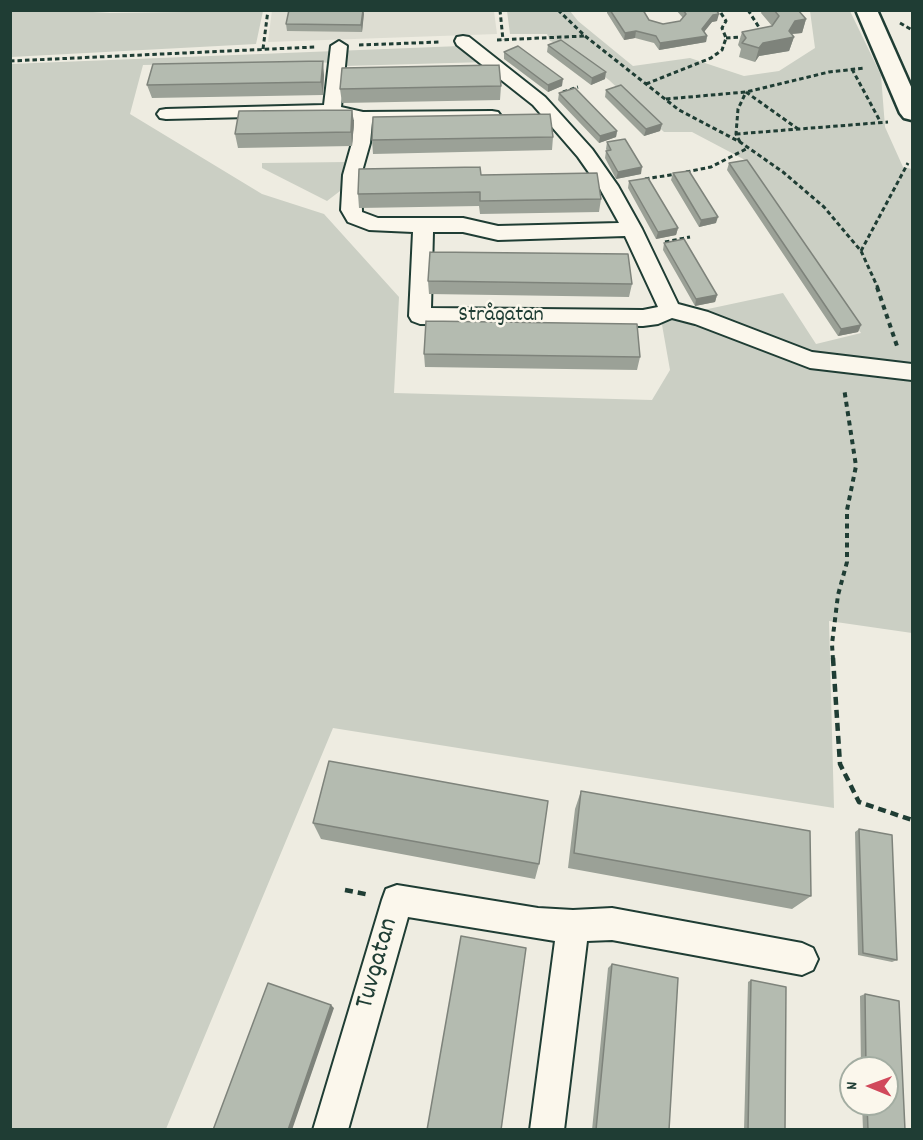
<!DOCTYPE html>
<meta charset="utf-8">
<style>
body{margin:0}
#map{position:relative;width:923px;height:1140px;overflow:hidden;background:#eeece1;font-family:Dekko,sans-serif}
canvas{display:block}
.frame{position:absolute;inset:0;border:12px solid #1f3d34;pointer-events:none}
.north{position:absolute;left:839px;top:1056px;width:60px;height:60px;box-sizing:border-box;background:#fbf7ec;border:2px solid #a3ada2;border-radius:50%;rotate:271deg;font-size:16px;font-weight:700;line-height:24px;text-align:center;color:#1f3d34}
.north::after{content:'';display:block;margin:auto;width:21px;height:27px;background:#d1495b;clip-path:polygon(50% 0,100% 100%,50% 72%,0 100%)}
</style>
<div id="map">
<canvas width="923" height="1140"></canvas>
<div class="frame"></div>
<div class="north">N</div>
</div>
<script>
const ctx = document.querySelector('canvas').getContext('2d');
ctx.lineJoin = 'round';
function paint(path, color) {
  ctx.fillStyle = color;
  ctx.fill(path, 'evenodd');
}
function shape(rows) {
  const path = new Path2D();
  for (const r of rows) {
    path.moveTo(r[0], r[1]);
    for (let i = 2; i < r.length; i += 2) path.lineTo(r[i], r[i + 1]);
  }
  return path;
}
function strokePath(path, color, width, dash) {
  ctx.strokeStyle = color;
  ctx.lineWidth = width;
  ctx.lineCap = dash ? 'butt' : 'round';
  ctx.setLineDash(dash || []);
  ctx.stroke(path);
}
function label(font, color, halo, rows, align = 'center') {
  ctx.font = font + ' Dekko,sans-serif';
  ctx.lineWidth = 5;
  ctx.setLineDash([]);
  ctx.textBaseline = 'middle';
  ctx.strokeStyle = halo;
  ctx.fillStyle = color;
  for (const [text, x, y, turn = 0] of rows) {
    ctx.save();
    ctx.translate(x, y);
    ctx.rotate((+turn || 0) * Math.PI / 180);
    ctx.textAlign = isNaN(turn) ? turn : align;
    if (halo) ctx.strokeText(text, 0, 0);
    ctx.fillText(text, 0, 0);
    ctx.restore();
  }
}
paint(shape([
 [272,10,494,11,497,34,268,42]
]), '#ddddd2');
paint(shape([
 [75,11,110,13,263,11,256,44,11,57,11,11],
 [507,11,570,11,578,21,633,66,690,58,744,76,779,71,815,48,810,11,850,11,881,75,885,127,903,167,912,169,912,633,829,621,834,808,333,728,166,1129,11,1129,10,64,460,46,486,62,345,66,322,62,143,65,130,114,262,194,324,214,399,297,394,393,652,400,670,370,661,319,783,293,816,344,861,333,748,170,747,161,692,132,664,132,609,80,561,45,550,41,547,34,510,34],
 [347,162,344,188,327,201,262,168,262,163]
]), '#cbcfc4');
const minor = shape([
 [463,36,469,37,545,97,592,149,618,186,642,229,678,304,708,312,812,352,912,364,912,380,810,368,695,324,672,318,658,324,643,326,420,324,412,321,409,316,413,232,369,230,348,222,341,210,343,175,352,143,354,120,332,115,166,119,160,118,157,114,160,110,166,109,324,105,331,46,339,41,347,46,341,107,363,112,492,111,498,112,501,116,498,120,492,121,372,122,370,143,361,175,362,212,378,218,463,218,498,226,619,223,599,187,578,157,533,105,457,45,455,41,457,37,463,36],
 [433,232,463,232,498,240,625,236,658,307,643,310,431,308,433,232],
 [397,885,538,908,573,910,612,908,802,943,813,948,818,959,813,970,802,975,612,940,587,941,564,1130,530,1130,555,941,408,917,348,1130,313,1130,382,900,386,889,397,885]
]);
const secondary = shape([
 [856,10,877,10,912,89,912,120,904,118,900,113,856,10]
]);
strokePath(minor, '#1f3d34', 4);
strokePath(secondary, '#1f3d34', 5);
strokePath(shape([
 [500,10,503,40],
 [558,10,585,36,679,110,740,142,783,172,824,207,861,251,878,288],
 [748,10,762,32],
 [900,23,912,30],
 [726,38,744,37],
 [497,40,585,36],
 [359,45,441,42],
 [263,49,268,10],
 [10,61,315,47],
 [852,69,881,123],
 [646,84,711,58,722,50,726,38,722,28,726,21,719,10],
 [563,92,578,87],
 [746,92,798,129],
 [666,99,746,92,829,72,865,68],
 [736,134,888,122],
 [740,142,736,134,738,109,746,92],
 [686,172,711,167,748,148],
 [645,179,676,174],
 [665,242,690,237],
 [861,251,908,163]
]), '#1f3d34', 3, [4.5, 3]);
strokePath(shape([
 [877,287,898,349],
 [833,660,832,644,838,595,847,562,847,510,856,466,844,388]
]), '#1f3d34', 4, [5, 4.5]);
strokePath(shape([
 [833,658,840,764,859,802,912,820],
 [345,890,370,895]
]), '#1f3d34', 4.5, [8, 5]);
paint(minor, '#fbf7ec');
paint(secondary, '#fbf7ec');
paint(shape([
 [289,10,364,10,362,32,287,31,286,24],
 [607,10,646,10,644,13,649,20,663,24,680,21,683,18,676,10,716,10,717,21,712,22,704,31,707,36,706,42,659,50,654,43,635,38,624,40,607,13],
 [762,10,798,10,806,19,802,33,791,34,794,37,789,51,759,56,755,62,739,57,741,49,738,45,742,32,772,26,761,13],
 [548,45,605,79,591,85,547,52],
 [504,52,562,86,548,92,504,59],
 [324,75,323,95,152,98,147,85],
 [501,86,500,100,342,103,340,89],
 [606,90,662,124,660,131,644,136,605,97],
 [559,93,617,131,616,137,599,143,558,100],
 [352,110,354,123,352,146,238,148,235,134],
 [553,137,552,150,373,154,372,140],
 [607,142,641,174,616,179,605,158,606,151,607,151,606,149],
 [729,163,861,325,858,332,838,336,727,170],
 [673,173,716,223,699,227,671,180],
 [481,175,601,199,599,212,480,214,479,206,359,208,358,194],
 [629,181,678,228,676,235,656,239,628,188],
 [664,243,717,295,715,302,695,306,663,250],
 [428,281,632,284,629,297,429,294],
 [424,354,640,357,637,370,425,367],
 [581,791,811,896,792,909,568,868,575,809],
 [313,823,539,864,535,879,321,839],
 [859,829,897,960,892,962,858,955,855,832],
 [612,964,669,1130,592,1130,608,968],
 [751,980,785,1130,744,1130,748,982],
 [865,994,899,1001,905,1130,863,1130,862,1104,887,1104,887,1068,861,1068,860,996]
]), '#9ba197');
paint(shape([
 [363,10,364,14,362,32,361,25],
 [719,14,717,21,712,22,701,36,702,29,713,15],
 [806,19,802,33,791,34,794,37,789,51,759,56,755,62,759,48,763,43,789,31,795,21],
 [636,31,635,38,624,40,625,33],
 [707,36,706,42,659,50,660,43],
 [323,61,324,75,323,95,321,82],
 [606,72,605,79,591,85,592,78],
 [563,79,562,86,548,92,548,85],
 [352,110,354,123,352,146,351,132],
 [662,124,660,131,644,136,646,129],
 [617,131,616,137,599,143,600,136],
 [642,167,641,174,616,179,618,172],
 [718,217,716,223,699,227,701,220],
 [678,228,676,235,656,239,658,232],
 [717,295,715,302,695,306,696,299],
 [861,325,858,332,838,336,841,329],
 [331,1005,334,1008,292,1130,288,1130]
]), '#7e837b');
const building = shape([
 [289,10,363,10,361,25,286,24,289,10],
 [610,10,643,10,649,20,663,24,680,21,686,14,683,10,716,10,719,14,713,15,702,29,707,36,660,43,656,36,636,31,625,33,610,10],
 [774,10,798,10,806,19,795,21,789,31,794,37,763,43,759,48,742,43,746,38,742,32,772,26,779,16,774,10],
 [561,40,606,72,592,78,548,45,561,40],
 [518,46,563,79,548,85,504,52,518,46],
 [323,61,321,82,147,85,153,64,323,61],
 [499,65,501,86,340,89,342,68,499,65],
 [621,85,662,124,646,129,606,90,621,85],
 [575,88,617,131,600,136,559,93,575,88],
 [352,110,351,132,235,134,239,111,352,110],
 [550,114,553,137,372,140,373,117,550,114],
 [625,139,642,167,618,172,606,151,611,150,607,142,625,139],
 [747,160,861,325,841,329,729,163,747,160],
 [480,167,481,175,597,173,601,199,480,201,480,192,358,194,359,169,480,167],
 [689,171,718,217,701,220,673,173,689,171],
 [648,178,678,228,658,232,629,181,648,178],
 [684,239,717,295,696,299,664,243,684,239],
 [430,252,628,254,632,284,428,281,430,252],
 [426,321,637,324,640,357,424,354,426,321],
 [329,761,548,801,539,864,313,823,329,761],
 [581,791,810,831,811,896,574,853,581,791],
 [859,829,892,835,897,960,863,953,859,829],
 [461,936,526,948,501,1130,427,1130,461,936],
 [612,964,678,978,669,1130,596,1130,612,964],
 [751,980,786,987,785,1130,748,1130,751,980],
 [268,983,331,1005,288,1130,213,1130,268,983],
 [865,994,899,1001,905,1130,868,1130,867,1104,887,1104,887,1068,866,1068,865,994]
]);
paint(building, '#b4bbb0');
strokePath(building, '#7e837b', 1.5);
label('22px', '#1f3d34', '#fbf7ec', [
 ["Strågatan",501,317]
]);
label('27px', '#1f3d34', '#fbf7ec', [
 ["Tuvgatan",379,964,-74]
]);
</script>
